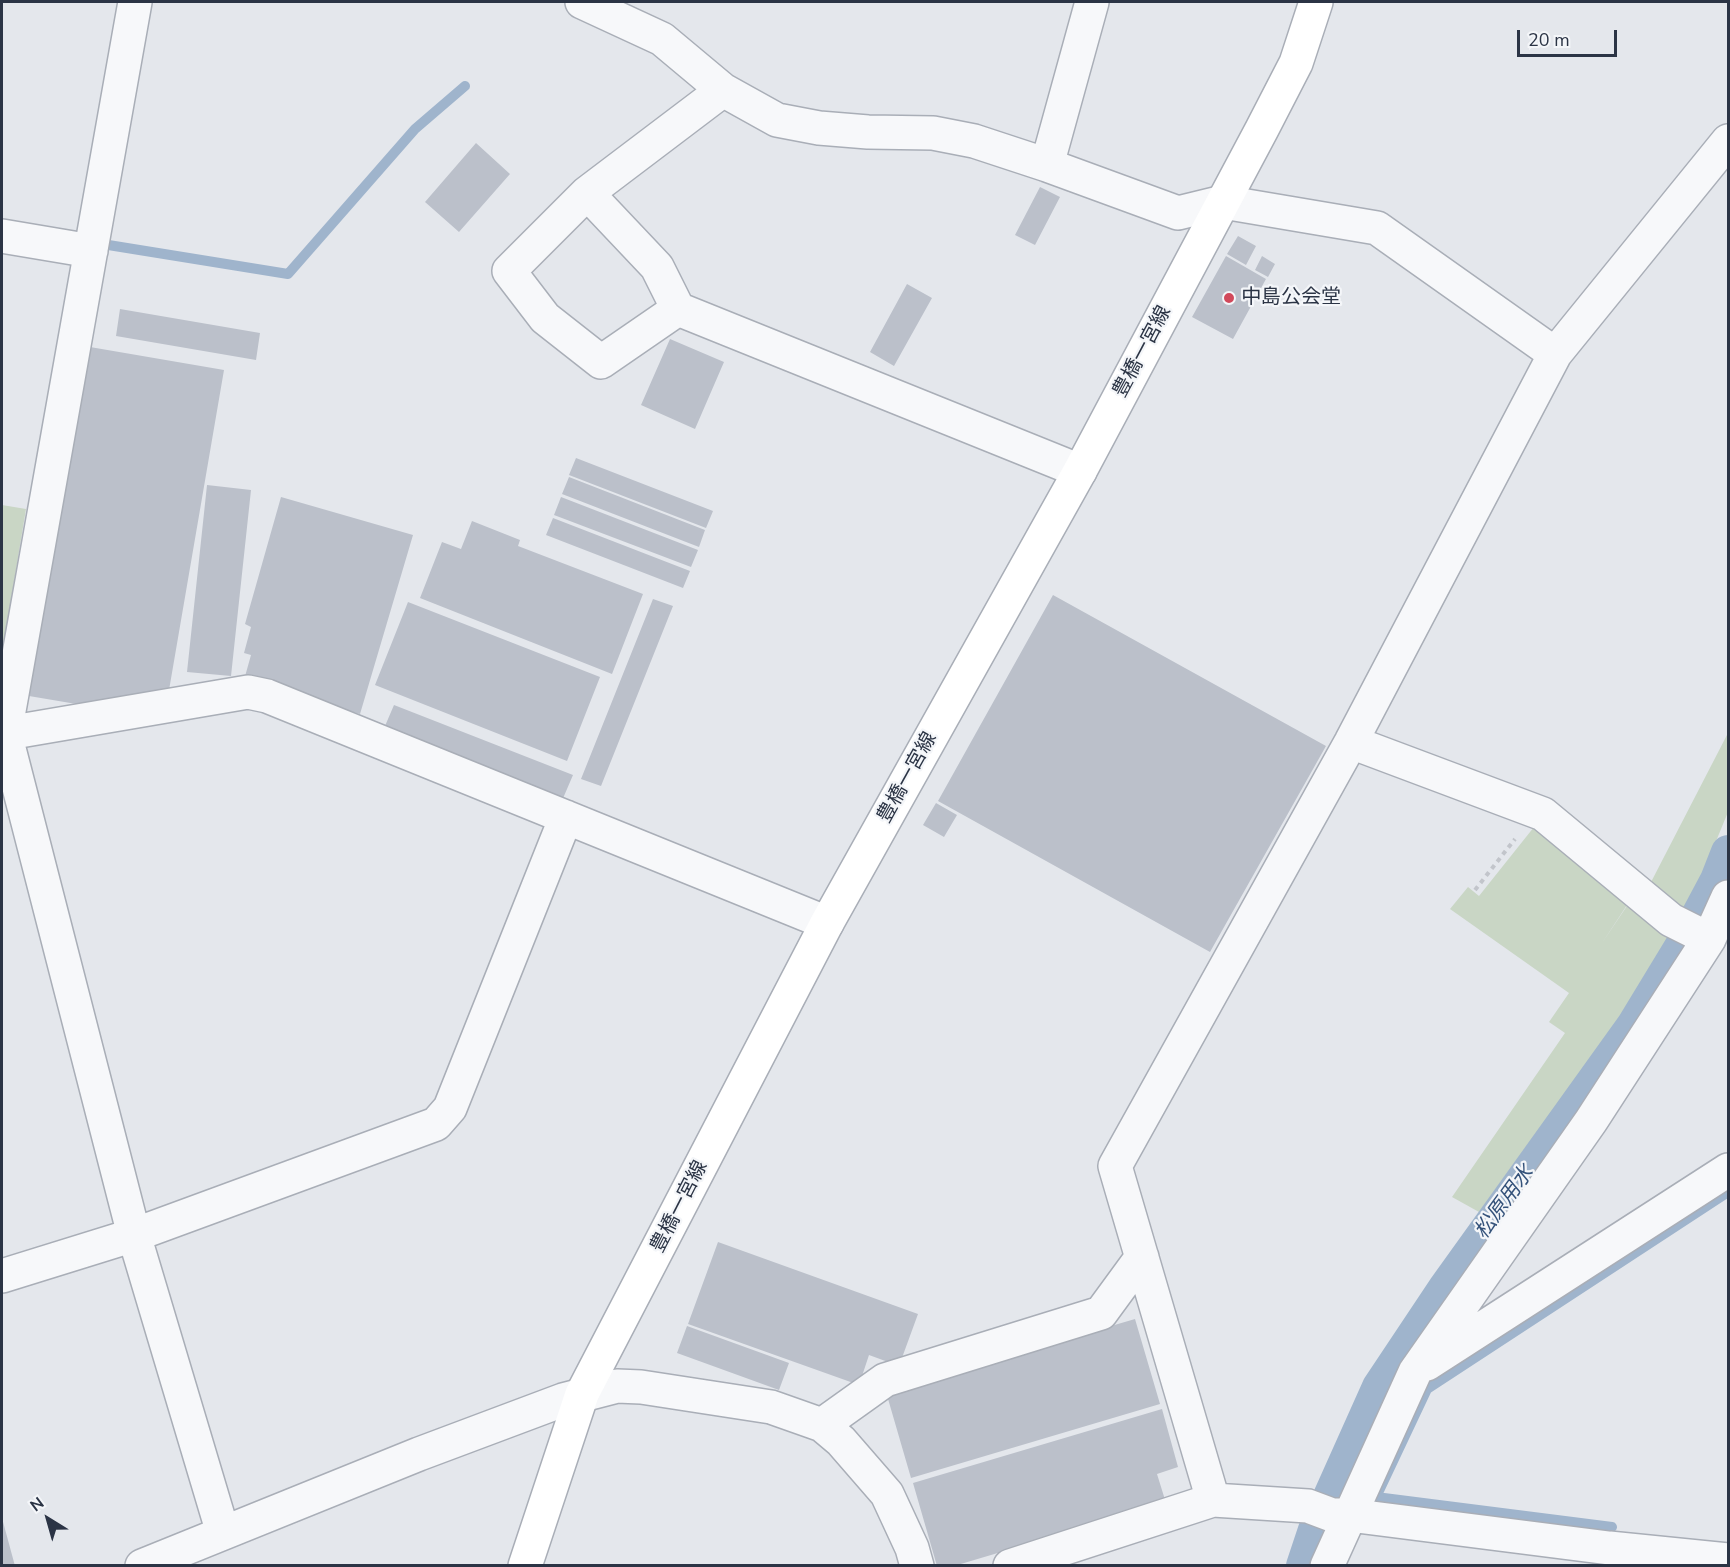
<!DOCTYPE html>
<meta charset="utf-8">
<style>
body{margin:0}
#map{position:relative;width:1730px;height:1567px;overflow:hidden;background:#e4e7ec;font-family:"Nunito Sans",sans-serif}
canvas{display:block}
.frame{position:absolute;inset:0;border:3px solid #2b3445;pointer-events:none}
.north{position:absolute;left:18px;top:1489px;width:60px;height:60px;-webkit-text-stroke:4px #f4f6f9;paint-order:stroke;rotate:323deg;font-size:16px;font-weight:700;line-height:24px;text-align:center;color:#2b3445}
.north::after{content:'';display:block;margin:auto;width:21px;height:27px;background:#2b3445;clip-path:polygon(50% 0,100% 100%,50% 72%,0 100%)}
.scale{position:absolute;left:1517px;top:30px;width:100px;height:27px;box-sizing:border-box;border:3px solid #2b3445;border-top:0;padding-left:8px;font-size:18px;line-height:21px;white-space:nowrap;color:#2b3445;-webkit-text-stroke:4px #f4f6f9;paint-order:stroke}
</style>
<div id="map">
<canvas width="1730" height="1567"></canvas>
<div class="frame"></div>
<div class="north">N</div>
<div class="scale">20 m</div>
</div>
<script>
const ctx = document.querySelector('canvas').getContext('2d');
ctx.lineJoin = 'round';
function paint(path, color) {
  ctx.fillStyle = color;
  ctx.fill(path, 'evenodd');
}
function shape(rows) {
  const path = new Path2D();
  for (const r of rows) {
    path.moveTo(r[0], r[1]);
    for (let i = 2; i < r.length; i += 2) path.lineTo(r[i], r[i + 1]);
  }
  return path;
}
function strokePath(path, color, width, dash) {
  ctx.strokeStyle = color;
  ctx.lineWidth = width;
  ctx.lineCap = dash ? 'butt' : 'round';
  ctx.setLineDash(dash || []);
  ctx.stroke(path);
}
function label(font, color, halo, rows, align = 'center') {
  ctx.font = font + ' "Nunito Sans","Noto Sans JP",sans-serif';
  ctx.lineWidth = 4.5;
  ctx.setLineDash([]);
  ctx.textBaseline = 'middle';
  ctx.strokeStyle = halo;
  ctx.fillStyle = color;
  for (const [text, x, y, turn = 0] of rows) {
    ctx.save();
    ctx.translate(x, y);
    ctx.rotate((+turn || 0) * Math.PI / 180);
    ctx.textAlign = isNaN(turn) ? turn : align;
    if (halo) ctx.strokeText(text, 0, 0);
    ctx.fillText(text, 0, 0);
    ctx.restore();
  }
}
paint(shape([
 [2,505,26,509,2,654],
 [1728,733,1728,812,1703,873,1682,912,1649,886],
 [1538,822,1631,899,1602,943,1631,900,1672,932,1620,1017,1479,1212,1452,1197,1565,1033,1549,1022,1569,993,1450,909,1468,887,1479,896]
]), '#c9d6c5');
strokePath(shape([
 [96,243,288,274,415,129,465,86],
 [1612,1527,1376,1497,1427,1389,1728,1192]
]), '#9fb4cc', 10);
strokePath(shape([
 [1303,1566,1315,1530,1379,1387,1445,1288,1633,1026,1684,942,1717,880,1728,852]
]), '#9fb4cc', 34);
paint(shape([
 [476,143,510,174,459,232,425,202],
 [1040,187,1060,197,1035,245,1015,235],
 [1238,236,1256,246,1246,265,1227,254],
 [1226,256,1266,279,1233,339,1192,317],
 [1262,256,1275,264,1268,277,1255,270],
 [907,284,932,298,894,366,870,352],
 [120,309,260,333,256,360,116,336],
 [670,339,724,362,695,429,641,405],
 [90,347,224,370,168,696,142,692,140,702,100,708,29,696],
 [576,458,713,511,706,528,569,475],
 [569,477,705,530,699,547,562,494],
 [207,485,251,490,231,676,187,672],
 [281,497,413,535,360,714,244,680,251,655,244,653,251,627,245,624],
 [561,497,698,550,691,567,554,515],
 [553,518,690,571,683,588,546,535],
 [472,521,520,540,518,546,643,594,612,674,420,598,442,542,461,549],
 [1053,595,1326,746,1210,952,938,801],
 [653,599,673,606,601,786,581,779],
 [408,602,600,677,567,761,375,685],
 [394,705,573,775,561,803,382,733],
 [936,803,957,815,944,837,923,825],
 [718,1242,918,1314,899,1366,869,1355,859,1385,688,1324],
 [1135,1319,1160,1404,911,1478,886,1392],
 [687,1326,789,1363,779,1390,677,1353],
 [1162,1409,1178,1467,1157,1474,1166,1503,954,1566,937,1566,913,1483],
 [2,1518,15,1566,2,1566]
]), '#bbc0ca');
const street = shape([
 [135,2,5,733,134,1235,223,1533],
 [582,2,662,39,723,90,777,120,819,128,868,132,933,133,974,141,1047,165,1178,213,1223,202,1377,228,1555,354],
 [1047,165,1092,2],
 [587,193,657,267,678,309,1080,471],
 [2,236,91,251],
 [678,309,601,362,545,318,509,271,587,193,723,90],
 [2,734,248,692,267,696,827,923],
 [1351,742,1543,814,1671,920,1709,939],
 [2,1276,134,1235,436,1124,450,1108,566,817],
 [1427,1364,1728,1170],
 [822,1425,885,1380,1101,1313,1142,1257],
 [1213,1500,1115,1166,1351,742,1555,354,1728,141],
 [142,1566,419,1454,563,1400,617,1386,641,1387,771,1407,822,1425,841,1441,887,1494,912,1548,917,1566],
 [1010,1566,1213,1500,1308,1506,1332,1515,1349,1515,1609,1548,1728,1560],
 [1327,1566,1415,1372,1591,1121,1709,939,1728,897]
]);
const secondary = shape([
 [525,1566,582,1394,827,923,1080,471,1262,129,1296,63,1316,2]
]);
strokePath(street, '#a9aeb7', 36);
strokePath(secondary, '#a9aeb7', 36);
strokePath(shape([
 [1475,890,1515,839]
]), '#c2c5cb', 4, [4.5, 4.5]);
strokePath(street, '#f7f8fa', 33);
strokePath(secondary, '#fff', 33);
for (const [x, y, r, color] of [
 [1229,298,6,"#d1495b"]
]) {
  const dot = new Path2D();
  dot.arc(x, y, r, 0, 2 * Math.PI);
  ctx.fillStyle = color;
  ctx.fill(dot);
  strokePath(dot, '#f4f6f9', 2);
}
label('20px', '#2b3445', '#f4f6f9', [
 ["中島公会堂",1241,298]
], 'left');
label('20px', '#2b3445', '#f4f6f9', [
 ["豊橋一宮線",1143,352,-62],
 ["豊橋一宮線",908,778,-61],
 ["豊橋一宮線",680,1207,-63]
]);
label('italic 21px', '#34527a', '#f4f6f9', [
 ["松原用水",1505,1203,-54]
]);
</script>
